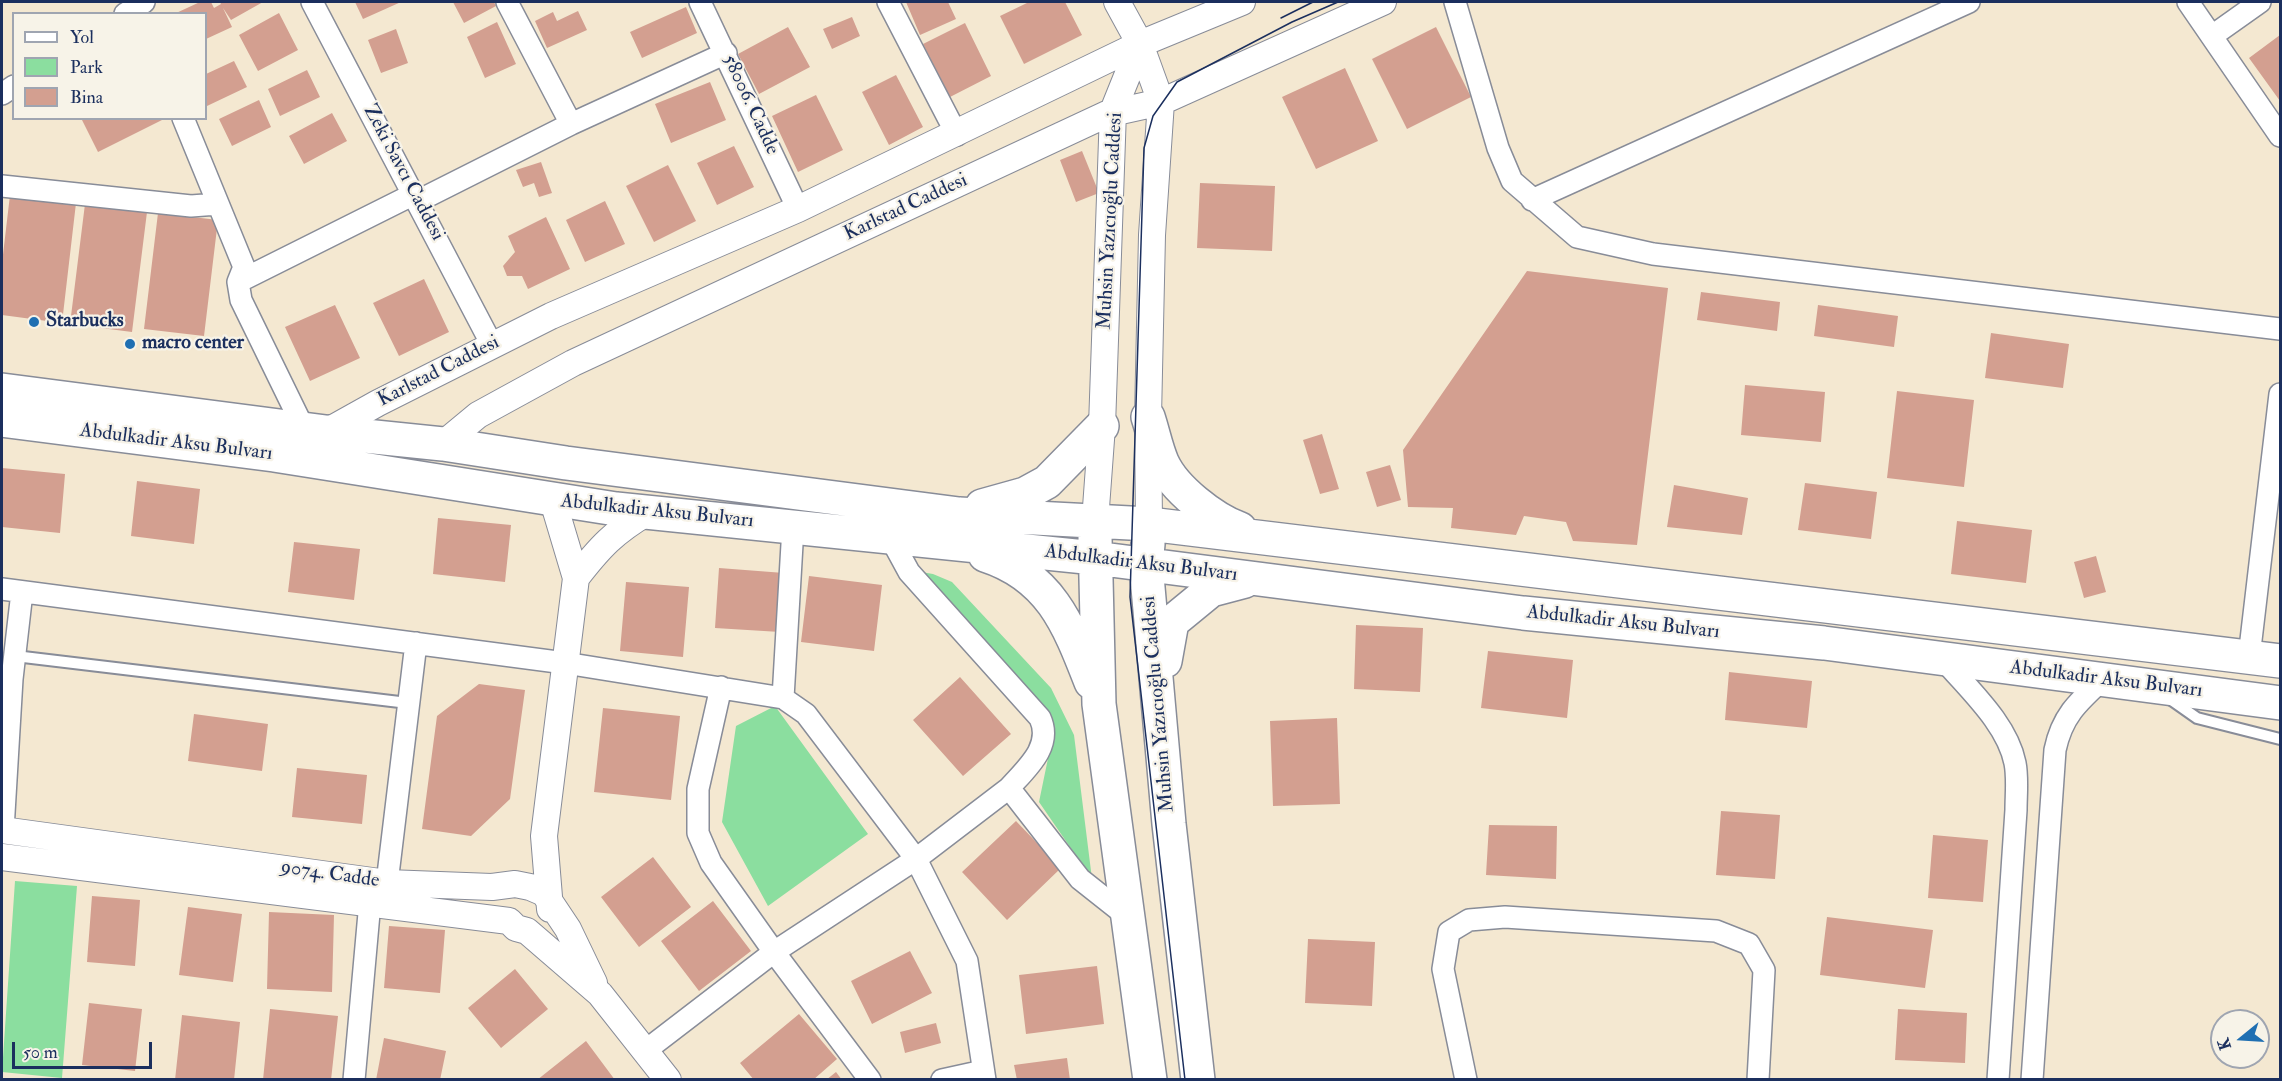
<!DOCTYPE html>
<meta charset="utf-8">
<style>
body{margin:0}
#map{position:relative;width:2282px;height:1081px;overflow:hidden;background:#f4e8d1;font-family:"IM FELL Double Pica",serif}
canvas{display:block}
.frame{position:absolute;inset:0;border:3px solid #1b2f5e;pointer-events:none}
.legend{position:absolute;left:12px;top:12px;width:195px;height:108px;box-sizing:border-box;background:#f7f3e8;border:2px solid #9fa5b1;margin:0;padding:8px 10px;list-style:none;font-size:18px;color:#1b2f5e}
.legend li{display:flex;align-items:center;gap:12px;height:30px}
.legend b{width:30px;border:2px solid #9fa5b1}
.north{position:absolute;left:2210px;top:1009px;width:60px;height:60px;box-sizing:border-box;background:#f7f3e8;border:2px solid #9fa5b1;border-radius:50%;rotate:252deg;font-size:16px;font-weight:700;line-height:24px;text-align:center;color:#1b2f5e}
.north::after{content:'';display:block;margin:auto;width:21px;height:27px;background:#1f6fb2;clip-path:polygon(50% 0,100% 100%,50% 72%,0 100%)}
.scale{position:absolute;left:12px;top:1042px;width:140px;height:27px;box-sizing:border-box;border:3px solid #1b2f5e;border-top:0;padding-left:8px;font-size:18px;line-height:21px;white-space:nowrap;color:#1b2f5e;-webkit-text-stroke:4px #f7f3e8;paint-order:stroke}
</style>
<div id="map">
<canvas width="2282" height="1081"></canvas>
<div class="frame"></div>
<ul class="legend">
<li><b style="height:8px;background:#fff"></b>Yol</li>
<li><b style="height:16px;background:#8bde9f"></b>Park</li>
<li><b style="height:16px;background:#d39f90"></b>Bina</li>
</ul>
<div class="north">K</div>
<div class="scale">50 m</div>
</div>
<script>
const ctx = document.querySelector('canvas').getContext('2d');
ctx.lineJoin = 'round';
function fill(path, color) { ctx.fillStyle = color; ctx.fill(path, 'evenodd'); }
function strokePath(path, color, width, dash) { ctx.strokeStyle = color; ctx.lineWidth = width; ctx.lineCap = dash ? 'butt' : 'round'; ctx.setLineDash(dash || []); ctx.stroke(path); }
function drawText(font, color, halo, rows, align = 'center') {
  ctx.font = font + ' "IM FELL Double Pica",serif'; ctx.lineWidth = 4.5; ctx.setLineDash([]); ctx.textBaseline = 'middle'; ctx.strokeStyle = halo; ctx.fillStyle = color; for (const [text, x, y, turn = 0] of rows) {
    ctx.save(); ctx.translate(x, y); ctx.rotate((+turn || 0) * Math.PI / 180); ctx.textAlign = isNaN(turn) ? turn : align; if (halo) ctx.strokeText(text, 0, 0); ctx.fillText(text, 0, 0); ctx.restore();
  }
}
fill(new Path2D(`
 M915 571 933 574 952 582 1051 688 1074 735 1092 879 1039 802 1052 739Z
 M775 706 868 834 768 906 722 822 736 726Z
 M15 881 77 886 62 1078 2 1072Z`), '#8bde9f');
fill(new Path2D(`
 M200 2H211L214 8 221 4 220 2H263L231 20 223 8 232 27 206 39V14H174Z
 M355 2H401L363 19Z
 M453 2H494L496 6 464 23Z
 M906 2H948L956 19 920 35Z
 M1029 2H1065L1082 35 1024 64 1000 16Z
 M686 7 697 33 642 58 630 32Z
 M578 11 587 30 547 48 535 21 553 12 557 21Z
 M279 13 298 50 258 71 239 35Z
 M852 17 860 36 832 49 823 29Z
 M497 22 516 64 485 78 467 37Z
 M965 23 991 76 950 97 923 44Z
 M788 27 810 67 759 94 738 54Z
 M1436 27 1471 97 1407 129 1372 59Z
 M396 29 408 63 381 73 368 40Z
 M2280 35V101L2249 58Z
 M234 61 247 87 207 106 206 74Z
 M1345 68 1378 141 1316 169 1282 97Z
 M307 70 320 97 280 116 268 89Z
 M896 75 923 127 889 145 862 92Z
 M710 82 726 120 671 143 655 104Z
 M816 95 843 150 798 172 772 116Z
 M259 100 271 127 232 146 219 119Z
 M332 113 347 141 304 164 289 136Z
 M81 118H166L98 152Z
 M734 146 754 187 717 205 697 163Z
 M1082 151 1099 193 1076 202 1060 160Z
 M541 162 552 193 539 197 534 183 523 187 516 170Z
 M668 165 696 221 654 242 626 186Z
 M1200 183 1275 186 1272 251 1197 248Z
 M10 195 76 203 62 323 2 315V263Z
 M605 201 625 244 585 262 566 220Z
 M85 204 147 212 132 332 70 324Z
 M158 213 218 220 204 336 144 329Z
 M546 217 570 269 528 289 522 276H507L503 266 515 252 508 236Z
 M1527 271 1668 288 1637 545 1573 541 1566 522 1524 516 1516 535 1451 528 1453 508 1408 507 1403 450Z
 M424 279 449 332 399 356 373 303Z
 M1701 292 1780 302 1777 331 1697 320Z
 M335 305 360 358 310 381 285 327Z
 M1818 305 1898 316 1894 347 1814 336Z
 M1991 333 2069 344 2063 388 1985 378Z
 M1745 385 1825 392 1821 442 1741 435Z
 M1897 391 1974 400 1964 487 1887 478Z
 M1322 434 1339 489 1320 494 1303 440Z
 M1390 465 1401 500 1377 507 1366 472Z
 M2 468 65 474 60 533 2 527Z
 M137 481 200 489 194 544 131 536Z
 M1805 483 1877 492 1871 539 1798 530Z
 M1674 485 1748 498 1742 535 1667 527Z
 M438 518 511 525 505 582 433 574Z
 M1957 521 2032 530 2026 583 1951 574Z
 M294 542 360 549 354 600 288 592Z
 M2096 556 2106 592 2084 598 2074 562Z
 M719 568 784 573 780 632 715 628Z
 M809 576 882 585 874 651 801 642Z
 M626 582 689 587 683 657 620 651Z
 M1356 625 1423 628 1420 692 1354 689Z
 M1488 651 1573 660 1567 718 1481 708Z
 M1729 672 1812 681 1807 728 1725 720Z
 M960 677 1011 734 963 776 913 720Z
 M479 684 525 690 510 799 471 836 422 829 437 716Z
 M603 708 680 716 671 800 594 792Z
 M194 714 268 724 262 771 188 761Z
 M1337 718 1340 804 1273 806 1270 721Z
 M297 768 367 775 362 824 292 817Z
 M1721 811 1780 815 1775 879 1716 875Z
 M1016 821 1061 868 1007 920 962 872Z
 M1489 825 1557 826 1556 879 1486 875Z
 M1933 835 1988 840 1983 902 1928 898Z
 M653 857 691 907 639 947 601 897Z
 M92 896 140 900 135 966 87 962Z
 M713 901 751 951 699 991 661 941Z
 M188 907 242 914 233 982 179 975Z
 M269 912 334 915 332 992 267 989Z
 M1827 917 1933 930 1925 988 1820 975Z
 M389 926 445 930 440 993 384 988Z
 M1308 939 1375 942 1372 1006 1305 1003Z
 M910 951 932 993 872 1024 851 981Z
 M1097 966 1104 1024 1026 1034 1019 975Z
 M515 969 548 1009 501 1048 468 1008Z
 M89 1003 142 1009 135 1071 82 1065Z
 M270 1009 338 1016 331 1080H263Z
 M1898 1009 1967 1013 1965 1063 1895 1060Z
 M799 1014 837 1059 813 1080H754L740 1063Z
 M182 1015 240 1022 234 1080H175Z
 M936 1023 941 1043 905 1053 900 1032Z
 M384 1038 446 1051 440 1080H376Z
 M586 1041 615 1080H537Z
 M1067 1058 1070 1080H1017L1014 1065Z
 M836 1072 842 1080H826Z`), '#d39f90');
const service = new Path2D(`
 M15 656 408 703
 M2170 699 2197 718 2280 739`);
const minor = new Path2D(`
 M312 2 492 345
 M507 2 571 124
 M700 2 798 209
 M888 2 957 135
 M1455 2 1498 148 1512 181 1577 237 1653 254 2280 329
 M2188 2 2280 136
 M125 14 144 2
 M2212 36 2260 2
 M2 94 14 86
 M183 118 244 267 238 282 241 300 304 429
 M2 186 191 206 218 204
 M1532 200 1969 2
 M418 201 571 124 726 53
 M238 282 414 194
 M890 537 909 572 1040 718C1053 746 1027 768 1009 788
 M2 589 565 663 783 698 806 714 916 859 967 961 985 1080
 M2249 657 2280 394
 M1943 659C1968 689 2007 723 2015 763 2018 778 2016 795 2016 810L1998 1080
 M721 687 698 789V833L711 863 774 952 870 1080
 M783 698 793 527
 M3 830 12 679 22 592
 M387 883 416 643
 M645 1051 774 952 916 859 1009 788 1080 879 1128 917
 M354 1080 370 902
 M942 1080 983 1071
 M1466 1080 1443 969 1449 932 1469 920 1505 917 1716 931 1749 944 1764 970 1758 1080
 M2032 1080 2055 750C2062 716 2078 702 2103 679`);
const tertiary = new Path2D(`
 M1117 2 1140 44 1161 102 1152 235 1148 417 1149 524
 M326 432 378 403 551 316 798 209 1140 44 1242 2
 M443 444 478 415 573 363 1107 114 1161 102 1383 2
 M1095 521 1102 426 1113 111 1140 44
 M576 578C600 547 614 532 648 512
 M2 830 387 883 492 887 515 884 530 887 544 893 568 929 594 983
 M2 857 509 921 516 928 527 931 600 994 668 1080
 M550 909 544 836 576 578 553 501`);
const primary = new Path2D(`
 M2 390 326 432 443 444 566 463 959 514 1149 524 2280 661
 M1148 417C1153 432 1156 448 1162 462 1174 489 1213 519 1240 529
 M2 420 274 455 616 509 1095 558 1523 613 1824 643 2280 703
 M982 506 1025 494 1047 482 1102 426
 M1095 537 1099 704 1150 1080
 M1148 544 1146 565 1169 824 1198 1080
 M985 555C1050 576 1068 623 1091 682
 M1165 661 1172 622 1211 590 1245 581`);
strokePath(service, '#888c98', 14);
strokePath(minor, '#888c98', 24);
strokePath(tertiary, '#888c98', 28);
strokePath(primary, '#888c98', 36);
strokePath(service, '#fff', 10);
strokePath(minor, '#fff', 21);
strokePath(tertiary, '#fff', 26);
strokePath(primary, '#fff', 33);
strokePath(new Path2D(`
 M1281 18 1313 2
 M1185 1080 1130 597 1144 148 1153 116 1177 82 1292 22 1338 2`), '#1b2f5e', 1.5);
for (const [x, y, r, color] of [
 [34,322,6,"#1f6fb2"],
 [130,344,6,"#1f6fb2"]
]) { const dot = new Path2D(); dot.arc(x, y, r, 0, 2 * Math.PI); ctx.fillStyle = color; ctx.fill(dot); strokePath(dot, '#f7f3e8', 2); }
drawText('20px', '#1b2f5e', '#f7f3e8', [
 ["58006. Cadde",750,105,65],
 ["Zeki Savcı Caddesi",403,173,62],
 ["Karlstad Caddesi",906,208,-25],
 ["Muhsin Yazıcıoğlu Caddesi",1111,221,-87],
 ["Karlstad Caddesi",439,372,-27],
 ["Abdulkadir Aksu Bulvarı",176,443,7],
 ["Abdulkadir Aksu Bulvarı",657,512,6],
 ["Abdulkadir Aksu Bulvarı",1141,564,7],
 ["Abdulkadir Aksu Bulvarı",1623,623,6],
 ["Abdulkadir Aksu Bulvarı",2106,680,7],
 ["Muhsin Yazıcıoğlu Caddesi",1159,704,-95],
 ["9074. Cadde",330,875,8]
]);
drawText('bold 20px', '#1b2f5e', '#f7f3e8', [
 ["Starbucks",46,322],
 ["macro center",142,344]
], 'left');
</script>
